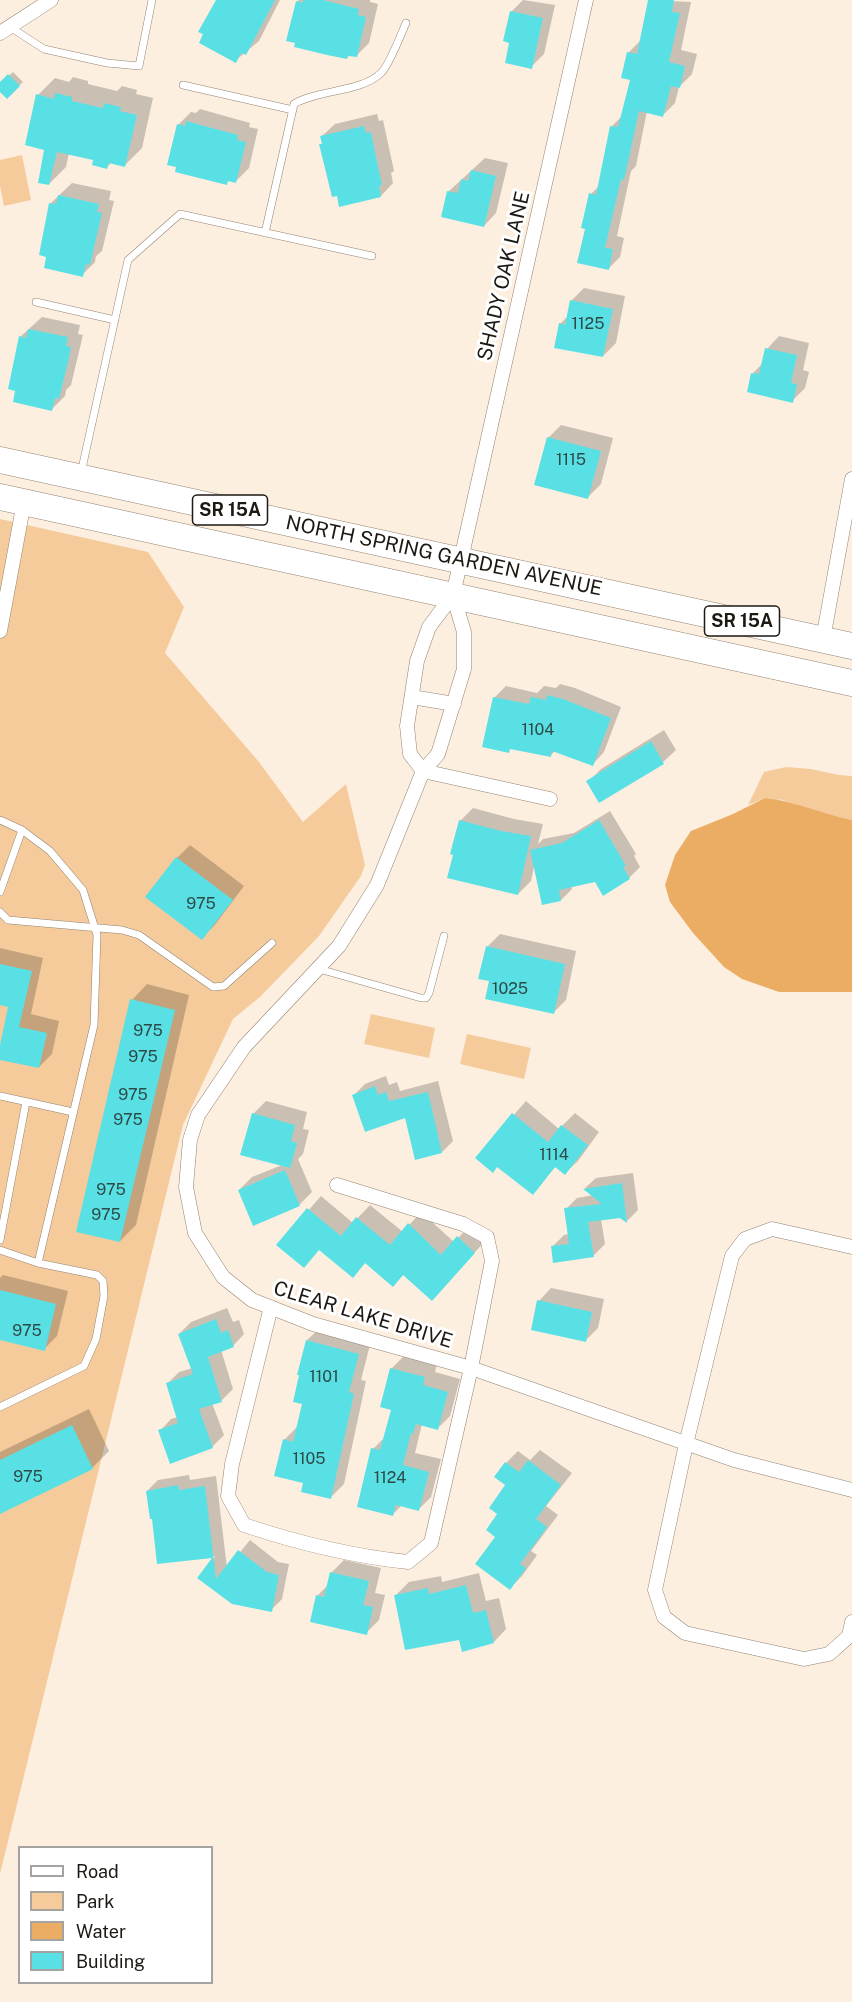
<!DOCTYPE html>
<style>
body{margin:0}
#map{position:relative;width:852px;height:2002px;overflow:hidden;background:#fdefe0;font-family:"Public Sans",sans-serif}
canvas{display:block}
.legend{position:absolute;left:18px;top:1846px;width:195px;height:138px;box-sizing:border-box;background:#fff;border:2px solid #a5a3a0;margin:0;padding:8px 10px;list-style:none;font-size:18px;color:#1e1812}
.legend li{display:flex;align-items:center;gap:12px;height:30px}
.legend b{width:30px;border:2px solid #a5a3a0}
</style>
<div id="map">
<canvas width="852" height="2002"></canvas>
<ul class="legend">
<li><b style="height:8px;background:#fff"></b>Road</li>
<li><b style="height:16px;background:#f5cb9c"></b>Park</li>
<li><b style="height:16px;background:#ebad64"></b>Water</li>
<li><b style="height:16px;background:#59e0e5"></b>Building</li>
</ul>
</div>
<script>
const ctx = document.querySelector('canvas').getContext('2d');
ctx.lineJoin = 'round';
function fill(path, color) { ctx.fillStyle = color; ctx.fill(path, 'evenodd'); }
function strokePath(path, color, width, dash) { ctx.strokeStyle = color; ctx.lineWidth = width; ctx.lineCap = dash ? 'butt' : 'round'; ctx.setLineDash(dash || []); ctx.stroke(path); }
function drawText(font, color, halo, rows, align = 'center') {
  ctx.font = font + ' "Public Sans",sans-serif'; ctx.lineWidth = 6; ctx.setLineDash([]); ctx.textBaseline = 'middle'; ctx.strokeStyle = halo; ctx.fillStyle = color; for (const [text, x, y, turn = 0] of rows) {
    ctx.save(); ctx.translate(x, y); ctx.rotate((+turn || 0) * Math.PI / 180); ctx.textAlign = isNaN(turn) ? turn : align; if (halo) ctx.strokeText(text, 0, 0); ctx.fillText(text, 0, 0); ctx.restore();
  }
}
fill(new Path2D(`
 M22 155 31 200 4 206 0 186V160Z
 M0 519 148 552 184 607 165 653 259 762 303 822 346 784 365 865 361 876 319 936 260 997 233 1019 183 1125 0 1874Z
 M786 767 811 769 839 775 852 776V820L828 815 783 800 765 798 748 805 764 772Z
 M371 1014 435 1028 429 1058 364 1044Z
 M467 1034 531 1048 524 1079 460 1064Z`), '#f5cb9c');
fill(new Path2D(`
 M765 798C795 801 822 814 852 820V992H779L742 979 724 967 693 933 670 902 665 885 675 855 691 831 733 814Z`), '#ebad64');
fill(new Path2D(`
 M217 0H280L259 41 235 61 205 34Z
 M299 0H370V2L378 4 369 43 356 56 350 54 347 58 297 2Z
 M523 0 555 5 544 54 531 67 511 41V12Z
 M650 0 691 2 681 50 697 54 692 74 679 87 675 103 663 115 647 111 636 166 631 171 617 236 624 238 620 257 608 269 587 228 591 194 600 185 612 126 622 116 632 79 629 52 641 40Z
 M13 72 23 82 7 97 0 90V84Z
 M73 77 88 81V84L117 91 122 86 137 90 136 94 153 98 142 148 125 165 112 162 107 167 95 159 69 153 66 167 49 184 38 95 55 78 69 82Z
 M200 109 250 123 249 127 258 129 249 168 236 181 230 180 226 183 178 125 191 112 196 113Z
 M377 114 379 121 383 120 394 171 391 173 393 183 381 196 321 145 323 142 322 136 335 124Z
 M485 158 508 163 496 213 484 226 448 192Z
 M72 183 111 191 109 200 114 201 102 251 96 256 95 262 82 275 51 203Z
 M584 288 625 296 616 343 603 356 560 324 568 316 571 301Z
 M42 317 80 325 78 334 83 335 71 385 66 390 65 396 52 409 20 337Z
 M779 336 809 343 803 370 809 372 805 388 792 401 753 373 763 363 767 349Z
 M561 425 613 438 601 484 588 497 548 438Z
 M560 684 575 688 621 707 604 752 593 764 556 750 550 756 512 748 508 751 494 698 506 686 537 693 544 686 556 688Z
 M664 730 676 750 663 762 600 801 588 782 601 769Z
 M473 808 514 819 543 824 538 844 543 839 574 833 610 811 636 854 634 856 640 867 629 878 595 880 571 886 572 889 561 900 535 862 531 881 518 894 460 821Z
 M190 845 244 886 214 926 201 938 147 897 177 858Z
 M500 934 576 951 566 1000 553 1013 490 980 487 947Z
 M0 948 43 958 31 1014 59 1021 52 1054 39 1067 0 1058 10 1006 0 1004Z
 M147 984 189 995 136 1225 120 1241 132 1000Z
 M386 1076 389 1085 397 1082 400 1091 438 1081 453 1141 442 1152 406 1116 354 1095 365 1084Z
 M266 1101 307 1112 303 1129 309 1130 303 1154 298 1159 312 1192 299 1205 239 1190 252 1177 282 1165 253 1114Z
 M526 1101 559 1129 575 1113 599 1132 578 1161 565 1173 556 1166 533 1193 497 1166 477 1157Z
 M633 1173 638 1210 627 1221 621 1216 601 1219 605 1244 593 1256 552 1247 564 1235 569 1234 566 1209 577 1198 594 1195 585 1188 596 1178Z
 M321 1196 353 1223 370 1205 403 1232 421 1212 454 1242 471 1225 487 1239 432 1299 404 1274 393 1285 366 1262 353 1276 320 1249 278 1245Z
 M3 1275 68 1291 57 1336 44 1349 0 1338V1278Z
 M551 1288 604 1299 598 1328 585 1341 539 1301Z
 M227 1308 233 1322 239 1320 244 1334 233 1346 221 1350 233 1389 222 1400 212 1403 224 1435 212 1447 160 1431 171 1419 178 1417 167 1384 179 1372 193 1368 179 1334 191 1322Z
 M320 1328 371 1341 361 1380 366 1381 344 1484 331 1497 305 1482 284 1440 297 1427 304 1403 301 1374 307 1340Z
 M404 1356 437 1364 435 1372 460 1379 450 1416 438 1428 422 1424 415 1453 441 1459 431 1497 419 1509 402 1505 393 1514 373 1449 386 1436 393 1409 391 1369Z
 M89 1409 109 1451 92 1468 0 1512V1452Z
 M540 1450 572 1473 546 1506 558 1515 531 1551 537 1555 522 1576 510 1588 497 1536 500 1514 507 1485 506 1463 518 1451 530 1460Z
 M189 1475 190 1480 216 1476 227 1568 250 1540 278 1562 289 1564 282 1599 271 1610 199 1578 215 1556 158 1562 153 1517 147 1491 158 1480Z
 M344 1560 381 1568 375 1593 385 1595 379 1620 366 1633 317 1596 328 1585 331 1573Z
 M479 1573 486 1601 499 1598 506 1629 494 1642 460 1638 396 1595 409 1582 441 1576 442 1582Z`), '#0003');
fill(new Path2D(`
 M216 0H275L246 55 241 53 236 63 199 43 203 34 198 32Z
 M303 0H323L359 9 358 15 366 17 357 57 348 56 347 59 327 55 294 47 295 43 286 41 296 1 303 3Z
 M648 0H674L672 12 680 13 669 62 685 66 680 88 671 86 663 117 639 111 624 180 621 179 605 248 613 249 609 270 577 263 585 229 581 228 589 193 596 195 610 126 618 127 630 80 621 78 627 52 637 54Z
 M510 11 543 18 532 69 505 63 509 43 503 41Z
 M8 74 20 86 7 99 0 92V82Z
 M55 93 72 97V101L103 108 104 103 121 107 120 111 137 115 125 167 109 163 107 169 92 165 93 160 57 152 49 185 38 183 44 150 25 145 36 94 54 99Z
 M186 121 238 135 237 140 246 142 236 183 228 181 227 185 175 172 176 167 167 165 177 124 185 126Z
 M364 126 366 133 371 132 375 152 382 185 379 186 381 197 339 207 337 196 332 197 319 144H322L320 136Z
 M471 170 496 176 484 227 441 217 447 191 458 193 461 179 468 181Z
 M58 195 99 204 97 212 102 213 90 265 86 264 83 277 44 268 46 257 39 255 49 203 56 204Z
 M570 300 613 309 603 357 554 348 559 323 565 325Z
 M28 329 68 337 66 346 71 347 67 366 59 399 55 398 52 411 13 402 15 391 8 389 19 336 26 338Z
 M765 348 797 355 791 383 797 384 793 403 747 392 751 373 759 374Z
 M547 437 601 451 588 499 534 485Z
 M547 695 563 699 611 718 593 766 552 751 551 757 510 749 509 753 482 747 493 697 529 704 531 697 546 700Z
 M651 741 664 764 599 803 586 781Z
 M459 820 501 831 531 836 518 895 447 878 453 855 450 854Z
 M599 820 626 866 623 867 630 879 603 896 595 882 559 890 561 901 542 905 530 850 562 843Z
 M176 857 233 900 202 940 145 897Z
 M486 946 565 964 554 1014 485 999 489 981 478 979Z
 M0 964 32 971 19 1027 47 1033 39 1068 0 1060V1045L8 1007 0 1005Z
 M130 999 175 1010 120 1242 76 1232Z
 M375 1086 378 1095 386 1092 389 1101 428 1092 442 1153 415 1160 405 1118 365 1132 352 1095Z
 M252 1113 295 1125 291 1141 297 1143 290 1168 240 1155Z
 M512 1113 548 1142 561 1125 588 1145 565 1175 555 1167 533 1195 497 1167 493 1173 475 1158Z
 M285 1170 300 1206 253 1226 238 1190Z
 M622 1183 627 1223 620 1218 588 1222 594 1257 553 1263 551 1246 569 1244 564 1208 602 1204 583 1189Z
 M307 1208 341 1236 356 1217 390 1245 408 1223 441 1255 457 1236 475 1253 432 1301 403 1275 393 1287 365 1263 353 1278 319 1250 304 1268 276 1245Z
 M0 1290 56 1304 45 1351 0 1340Z
 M537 1300 592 1312 586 1342 531 1330Z
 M216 1319 221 1333 228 1330 234 1347 208 1357 222 1402 199 1409 213 1448 170 1464 158 1430 178 1423 166 1383 193 1374 178 1334Z
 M306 1340 359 1354 349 1392 354 1394 331 1499 301 1492 303 1483 274 1476 283 1439 293 1442 302 1404 293 1402 299 1375H297Z
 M390 1368 425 1377 423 1385 448 1392 438 1430 416 1424 413 1434 411 1433 403 1465 429 1472 419 1511 396 1505 393 1516 357 1507 371 1448 380 1450 391 1410 380 1407Z
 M72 1425 93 1469 0 1514V1460Z
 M528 1460 561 1485 536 1519 547 1527 520 1564 526 1568 510 1590 475 1564 495 1537 486 1530 497 1514 489 1508 505 1485 494 1477 505 1462 519 1472Z
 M178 1485 179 1490 205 1486 216 1579 238 1550 267 1572 279 1575 272 1612 232 1604 197 1578 212 1558 157 1564 152 1519H150L146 1491Z
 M330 1572 369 1581 363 1605 373 1607 367 1635 310 1622 316 1595 324 1597Z
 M466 1585 473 1613 486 1610 494 1643 462 1652 459 1640 405 1650 394 1595 428 1588 429 1594Z`), '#59e0e5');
const lane = new Path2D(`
 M10 27 44 49 107 63 139 66 152 0
 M183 85 293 110
 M265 233 294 104C317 90 362 92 381 73 389 66 401 34 406 23
 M36 302 115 320
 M81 473 128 260 180 214 372 256
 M0 820 22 830 50 851 83 890 97 935 94 1025 38 1263
 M0 892 22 830
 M0 912 8 920 122 930 139 935 213 987 224 986 272 943
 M319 969 421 998H426L429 993 444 936
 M0 1096 73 1112
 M0 1240 26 1102
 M0 1250 38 1263 97 1275 103 1281 104 1296 96 1339 84 1366 0 1407`);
const street = new Path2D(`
 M0 33 51 0
 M453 595 464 632V669L438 754 423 771 377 885 339 946 244 1047 198 1115 190 1140 186 1187 195 1233 223 1277 252 1300 313 1324 471 1368 734 1460 852 1490
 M0 631 24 502
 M823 639 852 479
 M412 697 454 704
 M423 771 410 754 407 726 417 661 429 627 453 595 586 0
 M423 771 550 799
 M852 1247 772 1229 745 1239 732 1256 686 1444 655 1590 664 1617 685 1633 804 1659 829 1654 849 1636 852 1622
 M271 1307 232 1464 228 1496 244 1525C298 1543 351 1556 408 1562L431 1543 471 1368 492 1261 487 1237 463 1224 337 1185`);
const highway = new Path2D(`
 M0 460 852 646
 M0 497 852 683`);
strokePath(lane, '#928372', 8);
strokePath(street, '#928372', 15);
strokePath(highway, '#928372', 27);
strokePath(lane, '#fff', 7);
strokePath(street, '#fff', 14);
strokePath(highway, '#fff', 26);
drawText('16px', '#2d4a47', null, [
 ["1125",588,324],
 ["1115",571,460],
 ["1104",538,730],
 ["975",201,904],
 ["1025",510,989],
 ["975",148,1031],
 ["975",143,1057],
 ["975",133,1095],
 ["975",128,1120],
 ["1114",554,1155],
 ["975",111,1190],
 ["975",106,1215],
 ["975",27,1331],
 ["1101",324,1377],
 ["1105",309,1459],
 ["975",28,1477],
 ["1124",390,1478]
]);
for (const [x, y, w] of [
 [230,510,75],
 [742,621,75]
]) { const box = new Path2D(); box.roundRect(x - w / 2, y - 15, w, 30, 4.5); ctx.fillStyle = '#fff'; ctx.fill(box); strokePath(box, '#1e1812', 1.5); }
drawText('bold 18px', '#1e1812', null, [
 ["SR 15A",230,510],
 ["SR 15A",742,621]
]);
drawText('20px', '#1e1812', '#fff', [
 ["SHADY OAK LANE",504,276,-77],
 ["NORTH SPRING GARDEN AVENUE",444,556,12],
 ["CLEAR LAKE DRIVE",363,1315,17]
]);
</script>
